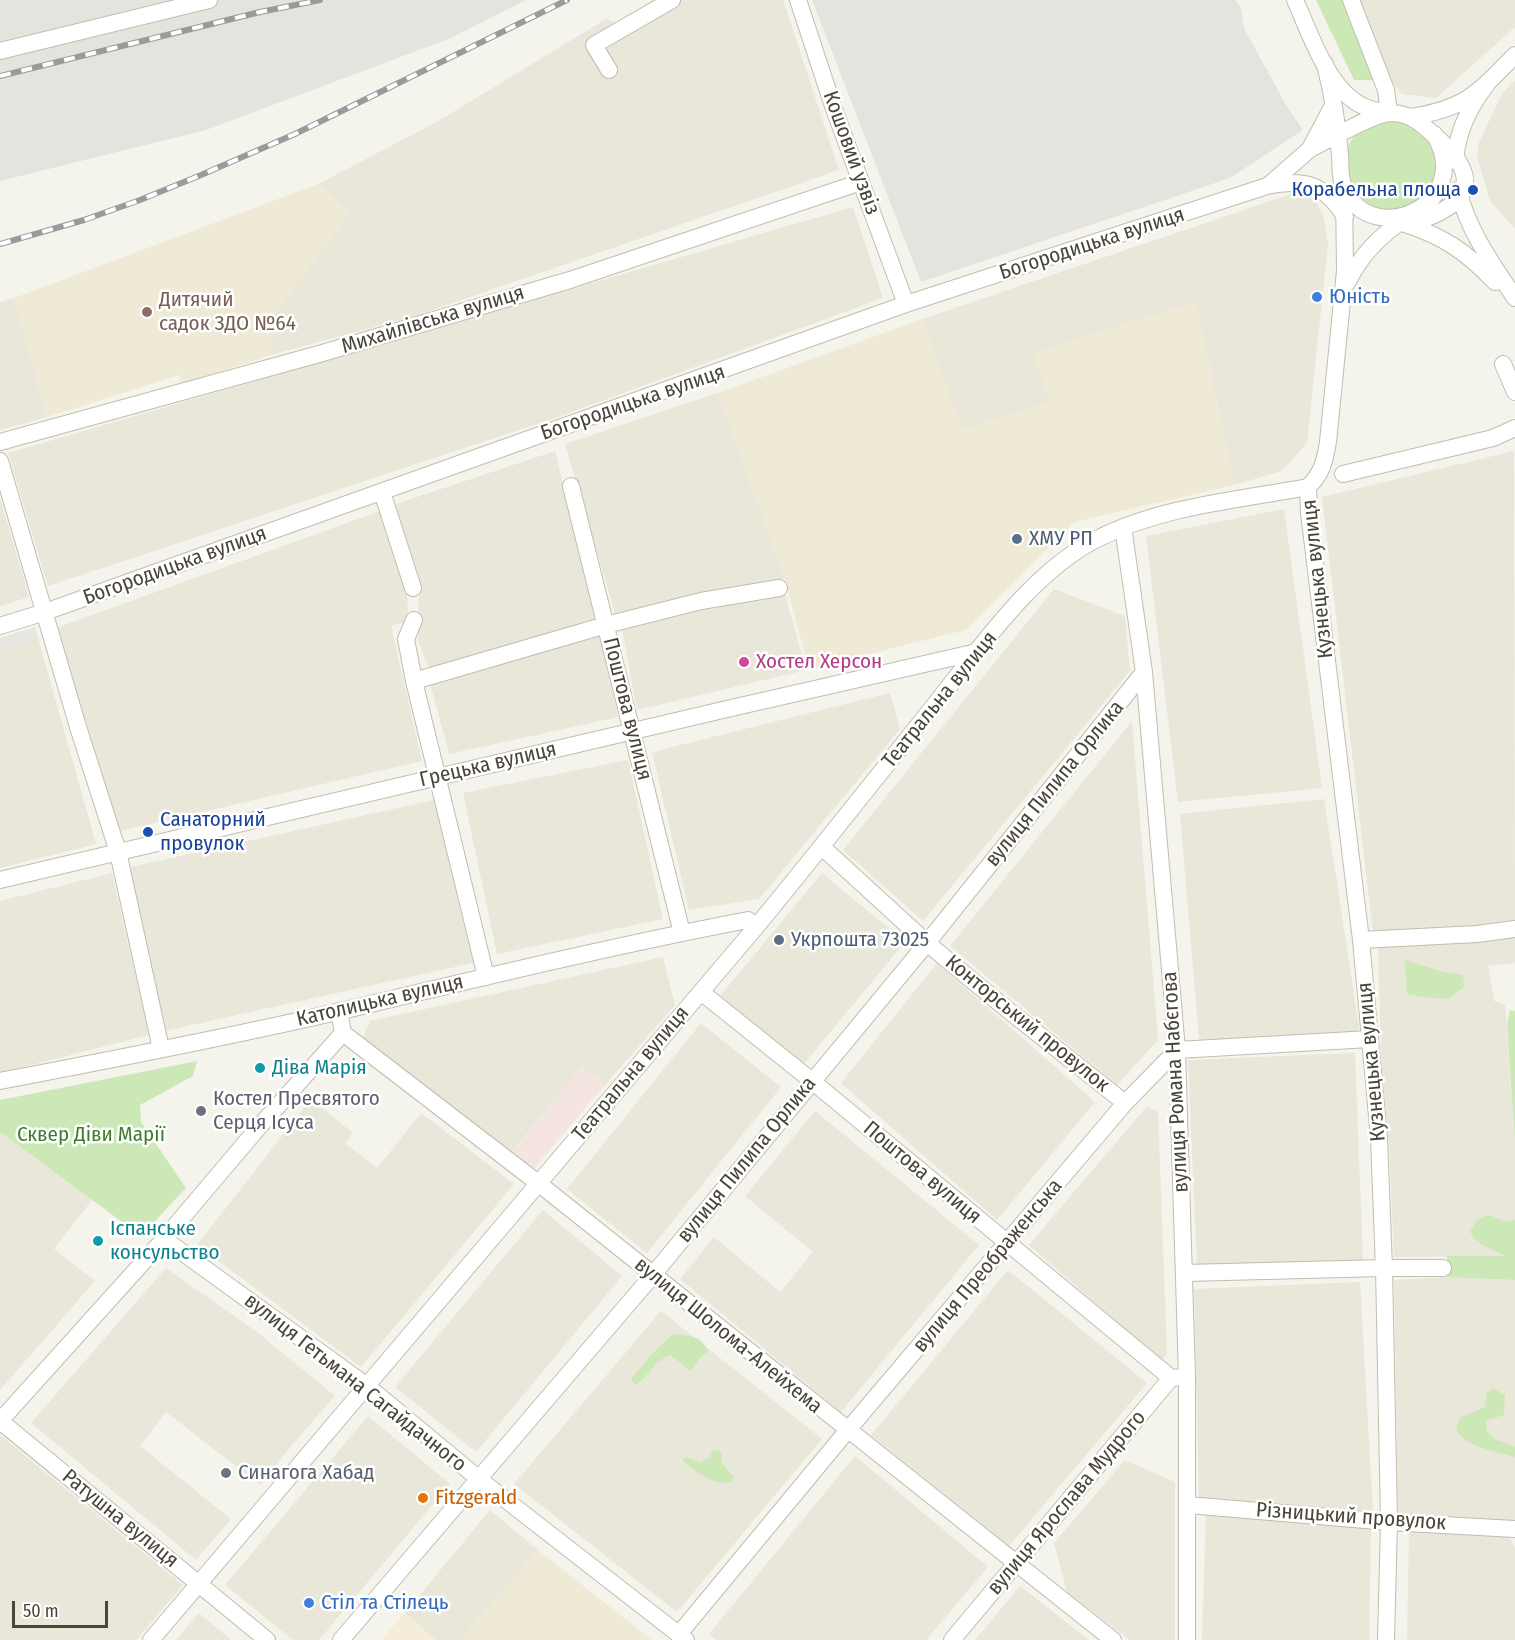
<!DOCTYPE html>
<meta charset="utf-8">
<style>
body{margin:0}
#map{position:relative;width:1515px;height:1640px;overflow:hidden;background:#f5f4ec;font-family:"Fira Sans Condensed",sans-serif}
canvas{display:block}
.scale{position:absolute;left:12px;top:1601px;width:96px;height:27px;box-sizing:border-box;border:3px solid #4a4539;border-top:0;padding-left:8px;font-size:18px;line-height:21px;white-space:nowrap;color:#4a4539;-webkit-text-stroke:4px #fff;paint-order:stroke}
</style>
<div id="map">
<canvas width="1515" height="1640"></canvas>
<div class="scale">50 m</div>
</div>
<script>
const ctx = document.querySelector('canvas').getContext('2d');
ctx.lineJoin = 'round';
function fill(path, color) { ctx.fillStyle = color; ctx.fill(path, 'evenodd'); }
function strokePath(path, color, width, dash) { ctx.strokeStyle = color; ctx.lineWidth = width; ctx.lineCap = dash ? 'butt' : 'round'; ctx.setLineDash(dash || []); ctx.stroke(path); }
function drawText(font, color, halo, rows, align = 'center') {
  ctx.font = font + ' "Fira Sans Condensed",sans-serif'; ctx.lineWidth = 5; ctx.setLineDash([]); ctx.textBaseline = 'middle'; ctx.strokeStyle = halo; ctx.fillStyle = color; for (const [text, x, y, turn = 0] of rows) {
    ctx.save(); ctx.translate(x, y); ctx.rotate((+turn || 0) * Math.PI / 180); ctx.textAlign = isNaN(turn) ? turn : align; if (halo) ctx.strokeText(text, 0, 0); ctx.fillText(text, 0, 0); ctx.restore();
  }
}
fill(new Path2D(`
 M661 0H783L839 170 415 316 274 354 266 326 349 214 318 184 435 123 606 19 616 23Z
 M1358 0H1515V27L1436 98 1402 94 1387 76Z
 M1515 80V229L1490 201 1477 157 1479 142 1502 94Z
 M1300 191 1316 200 1324 218 1328 243 1307 443 1282 471 1234 485 1196 302 1034 353 1050 402 962 430 922 319Z
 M853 207 883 298 558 417 48 586 8 453Z
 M14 298 47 417 0 430V302Z
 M718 393 785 579 615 613 565 444Z
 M555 451 596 623 430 672 418 641 419 587 390 506Z
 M1514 451 1515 924 1373 933 1322 497Z
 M0 498 29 597 0 606Z
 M1284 509 1322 788 1178 802 1146 536Z
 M383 510 407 590 408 621 391 626 422 761 120 831 56 628Z
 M1054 589 1125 616 1130 671 923 921 843 850Z
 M785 594 806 670 637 710 622 628 685 613Z
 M35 627 96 844 0 868V638Z
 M599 632 618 717 449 754 430 683Z
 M890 693 900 729 759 899 689 910 652 752Z
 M1132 721 1158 1040 1117 1085 950 946Z
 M628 760 663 919 497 954 463 793Z
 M1324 799 1360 1033 1199 1040 1180 814Z
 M434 800 473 963 160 1032 126 868Z
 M112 873 149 1035 0 1073V901Z
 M822 873 905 942 803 1065 720 996Z
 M1515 936V966L1514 963 1488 966 1494 1001 1505 1005 1515 1144V1221L1511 1256 1394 1257 1389 1146 1381 1058 1378 943Z
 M663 957 675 1005 605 1085 582 1067 511 1153 363 1037 370 1021Z
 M937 963 1095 1102 997 1220 841 1083Z
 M701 1023 781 1087 647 1253 567 1189Z
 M1355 1053 1363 1260 1197 1267 1188 1060Z
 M311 1099 353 1133 345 1143 377 1168 421 1113 514 1184 361 1367 197 1245Z
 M1147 1106 1158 1112 1167 1354 1161 1361 1029 1245Z
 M815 1111 979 1245 841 1412 680 1279 714 1237 780 1292 813 1252 745 1196Z
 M0 1132 92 1200 54 1249 95 1281 0 1390Z
 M543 1210 622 1276 476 1452 395 1387Z
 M166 1268 257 1332 335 1396 296 1440 260 1485 166 1412 140 1446 231 1519 196 1560 31 1423Z
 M1008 1270 1147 1383 1009 1546 871 1435Z
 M1450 1277 1515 1280V1524L1398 1517 1394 1280Z
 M1360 1282 1373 1511 1199 1499 1194 1289Z
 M661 1311 822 1439 677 1612 514 1484Z
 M368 1416 450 1484 319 1640H293L225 1585Z
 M0 1435 183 1585 136 1640H0Z
 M855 1456 988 1567 926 1640H716L709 1634Z
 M1125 1460 1175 1482V1640H1130L1067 1592 1054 1543Z
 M490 1510 538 1550 460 1640H436L405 1613Z
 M1206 1514 1371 1527 1369 1640H1202Z
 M1409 1531 1510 1537 1515 1548V1640H1407Z
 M1020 1586 1089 1640H975Z
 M199 1613 231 1640H176Z`), '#e9e6da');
fill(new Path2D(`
 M405 1613 436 1640H381Z`), '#f6edd8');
fill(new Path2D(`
 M0 0H526L451 38 206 130 0 181Z
 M812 0H1236L1241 9 1244 28 1286 105 1303 130 1230 178 921 282Z`), '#e5e3dd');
fill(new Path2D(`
 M318 184 349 214 266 326 274 354 182 384 179 375 47 417 14 298Z
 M1196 301 1234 485 1074 522 966 630 809 669 785 579 718 393 922 319 963 430 1050 402 1033 353Z
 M538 1550 652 1640H460Z`), '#eeead6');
fill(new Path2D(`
 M582 1067 605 1085 532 1171 511 1154Z`), '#f5e5e0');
fill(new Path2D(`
 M1316 0H1343L1375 80H1354Z
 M1344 165a46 46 0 1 1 92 0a46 46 0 1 1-92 0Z
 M1405 960 1443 972 1463 975 1464 987 1448 999 1421 997 1407 994Z
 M1510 1010 1515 1011V1144L1507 1024Z
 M197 1061 193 1076 140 1105 141 1122 186 1188 141 1236 0 1132V1100Z
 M1489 1215 1507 1222 1515 1220V1280L1446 1277 1447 1256H1506C1492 1249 1479 1246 1470 1232L1477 1220Z
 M673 1334C689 1336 701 1335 708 1351L699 1359 691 1371 670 1355C655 1360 648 1377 635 1385L631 1379 652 1354Z
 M1493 1388 1505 1395 1504 1415 1487 1420 1486 1430 1494 1439 1515 1447V1457C1495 1451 1468 1448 1456 1430L1460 1418 1485 1407 1487 1393Z
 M713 1450H718L721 1452 722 1463 734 1477 730 1482C713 1485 695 1472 683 1461V1458L687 1457 701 1463 710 1456Z`), '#cce8b6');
fill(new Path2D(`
 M35 629 38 638 0 651V641Z`), '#e7e6e3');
const minor = new Path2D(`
 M798 0 834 109 906 304
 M1295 0C1310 33 1328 90 1363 106 1370 110 1378 111 1385 112
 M1351 0 1386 90 1389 113
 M0 51 209 0
 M1325 64C1332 92 1338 127 1340 156 1341 167 1339 176 1344 187 1370 252 1477 204 1434 134
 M609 70 594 45 672 0
 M1410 117C1465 109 1478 93 1515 55
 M1310 149C1329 140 1372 114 1390 113 1410 113 1421 123 1434 135 1456 154 1482 182 1450 206 1437 215 1422 221 1407 222
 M1455 161C1457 131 1469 107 1487 84
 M1270 184 1310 149 1332 107
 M1458 190C1469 232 1491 262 1515 298
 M1405 224C1445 237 1466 252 1495 282
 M1347 283C1361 254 1381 234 1408 217
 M1503 364 1515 392
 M0 442 319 354 570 280 861 182
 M0 461 78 727 118 852 161 1049
 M1343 474 1493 438 1515 428
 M571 486 682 933
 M1308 487 1309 513 1361 940 1379 1138 1384 1268 1389 1522 1386 1640
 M1308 487C1322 474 1325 460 1328 442L1345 271 1344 189
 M382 492 413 588
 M1123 527 1144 672 1177 1050 1187 1377V1640
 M414 620 406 639 414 681 486 977
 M0 626 45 612 906 304 1267 186C1304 178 1325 184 1345 217
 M414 681 606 625 701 601 779 588
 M822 847 927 943 1003 1006 1125 1103
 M0 880 727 709 977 652
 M1361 940 1477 934 1515 929
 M701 992 812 1081 1171 1378
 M343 1033 538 1183 1113 1640
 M0 1081C110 1060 219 1039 328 1014 468 981 607 947 748 920L756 927
 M164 1239 367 1386 479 1479 686 1640
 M1185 1273 1384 1268H1443
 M1188 1505 1389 1522 1515 1529
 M679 1634 847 1431 1125 1103 1177 1050 1370 1039
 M151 1640 756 927C817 853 876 778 936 703 980 648 1033 571 1097 539 1162 506 1238 500 1308 487
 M267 1640 0 1421 164 1239 258 1128 343 1033 339 1011
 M341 1640 652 1276 927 943 1144 672
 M952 1640 1171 1378 1182 1377`);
strokePath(minor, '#c1bdae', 18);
strokePath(minor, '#fff', 16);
const rail = new Path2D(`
 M0 76 260 12 320 0
 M0 244 84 220 140 200 201 175 295 134 567 0`);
strokePath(rail, '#9a9a9a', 6);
strokePath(rail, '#fff', 4, [11]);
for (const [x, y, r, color] of [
 [1473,190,6,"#1a4fb4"],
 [1317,297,6,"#3f7fe0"],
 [147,312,6,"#8d6e63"],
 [1017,539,6,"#5c6f8a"],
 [744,662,6,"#d1479c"],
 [148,832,6,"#1a4fb4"],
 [779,940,6,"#5c6f8a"],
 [260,1068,6,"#0f9aa8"],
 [201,1111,6,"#6b7280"],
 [98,1241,6,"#0f9aa8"],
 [226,1473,6,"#6b7280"],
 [423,1498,6,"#e8710a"],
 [309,1603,6,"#3f7fe0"]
]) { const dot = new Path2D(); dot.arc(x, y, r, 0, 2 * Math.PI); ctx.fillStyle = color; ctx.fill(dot); strokePath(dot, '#fff', 2); }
drawText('21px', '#4a4539', '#fff', [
 ["Кошовий узвіз",851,153,70],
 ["Богородицька вулиця",1092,244,-18],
 ["Михайлівська вулиця",433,320,-17],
 ["Богородицька вулиця",633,403,-19],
 ["Богородицька вулиця",175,566,-20],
 ["Кузнецька вулиця",1318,579,-96],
 ["Театральна вулиця",940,700,-51],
 ["Поштова вулиця",627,709,76],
 ["Грецька вулиця",488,765,-13],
 ["вулиця Пилипа Орлика",1055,784,-51],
 ["Католицька вулиця",380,1001,-13],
 ["Конторський провулок",1027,1024,39],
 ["Кузнецька вулиця",1372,1062,-95],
 ["Театральна вулиця",631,1074,-50],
 ["вулиця Романа Набєгова",1176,1082,-93],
 ["вулиця Пилипа Орлика",747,1160,-51],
 ["Поштова вулиця",922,1173,40],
 ["вулиця Преображенська",988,1266,-50],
 ["вулиця Шолома-Алейхема",728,1336,39],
 ["вулиця Гетьмана Сагайдачного",355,1383,38],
 ["вулиця Ярослава Мудрого",1067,1503,-50],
 ["Різницький провулок",1351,1517,4],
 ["Ратушна вулиця",120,1519,39]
]);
drawText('21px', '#164399', '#fff', [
 ["Корабельна площа",1461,190],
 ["Санаторний",160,820,"left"],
 ["провулок",160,844,"left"]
], 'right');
drawText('21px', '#366cbe', '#fff', [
 ["Юність",1329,297],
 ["Стіл та Стілець",321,1603]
], 'left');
drawText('21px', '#785e54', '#fff', [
 ["Дитячий",159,300],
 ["садок ЗДО №64",159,324]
], 'left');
drawText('21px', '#4e5e75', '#fff', [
 ["ХМУ РП",1029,539],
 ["Укрпошта 73025",791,940]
], 'left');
drawText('21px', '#b23c85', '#fff', [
 ["Хостел Херсон",756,662]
], 'left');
drawText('21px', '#0d838f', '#fff', [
 ["Діва Марія",272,1068],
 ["Іспанське",110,1229],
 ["консульство",110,1253]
], 'left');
drawText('21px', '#5b616d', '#fff', [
 ["Костел Пресвятого",213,1099],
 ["Серця Ісуса",213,1123],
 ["Синагога Хабад",238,1473]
], 'left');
drawText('21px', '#417c2c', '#fff', [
 ["Сквер Діви Марії",91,1135]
]);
drawText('21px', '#c56008', '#fff', [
 ["Fitzgerald",435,1498]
], 'left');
</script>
